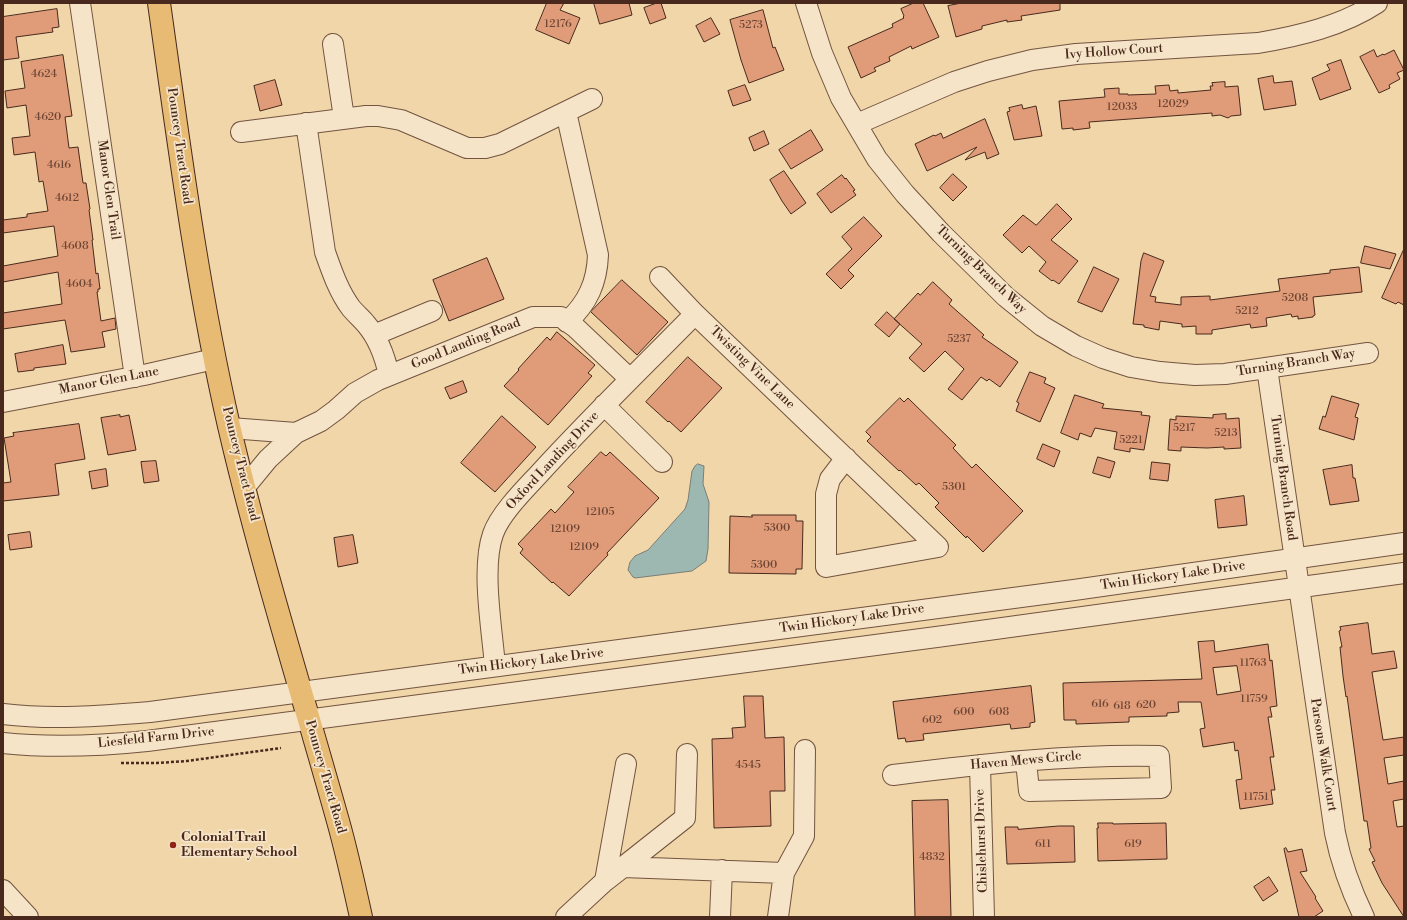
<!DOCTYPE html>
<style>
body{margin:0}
#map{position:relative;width:1407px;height:920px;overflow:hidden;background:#f0d6a9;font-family:"Libre Bodoni",serif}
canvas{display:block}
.frame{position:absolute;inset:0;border:4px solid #49291d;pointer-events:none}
</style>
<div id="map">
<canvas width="1407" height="920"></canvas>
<div class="frame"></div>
</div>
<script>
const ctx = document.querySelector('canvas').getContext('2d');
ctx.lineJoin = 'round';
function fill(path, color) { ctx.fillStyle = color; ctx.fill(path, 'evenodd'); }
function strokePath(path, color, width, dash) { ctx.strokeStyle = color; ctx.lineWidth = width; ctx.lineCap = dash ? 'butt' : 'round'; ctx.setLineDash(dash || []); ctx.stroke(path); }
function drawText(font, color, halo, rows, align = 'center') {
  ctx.font = font + ' "Libre Bodoni",serif'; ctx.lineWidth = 3.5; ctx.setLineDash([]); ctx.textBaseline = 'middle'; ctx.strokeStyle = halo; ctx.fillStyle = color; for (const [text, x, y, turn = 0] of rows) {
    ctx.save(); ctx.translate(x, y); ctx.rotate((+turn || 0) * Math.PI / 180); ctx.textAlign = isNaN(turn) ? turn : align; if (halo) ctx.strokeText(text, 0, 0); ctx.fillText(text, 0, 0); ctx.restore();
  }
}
const water = new Path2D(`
 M698 464 704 466 703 484 709 502 708 549 706 561 692 571 635 578 633 577 628 570 630 562 635 556 648 550 685 509 688 500 692 471 695 466Z`);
fill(water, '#9db7b1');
strokePath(water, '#7b7e76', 1);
const building = new Path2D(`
 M547 3H564L560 10 580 18 569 44 536 30Z
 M594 3H629L632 15 600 24Z
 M657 3H661L666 18 650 24 644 8Z
 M914 3H923L939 37 912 49 911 46 889 57 890 61 874 68 876 71 861 78 848 47 893 27 892 24 904 18 903 17 904 16 901 9Z
 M962 3H1060V10L1021 16 1022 20 1007 22V20L982 26V29L956 37 948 6Z
 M57 9 59 27 52 28 53 32 16 37 19 58 3 60V17Z
 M763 10 773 48 775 47 784 70 749 83 741 60 730 20Z
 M711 18 720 34 704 42 696 26Z
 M1374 50 1377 57 1383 54 1384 55 1394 50 1404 70 1397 73 1400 79 1389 85 1390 88 1379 93 1360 57Z
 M63 55 72 116 65 117 69 148 78 147 83 183H86L90 209 89 210 93 240H92L96 274 98 273 100 289H98V292H97L101 321 115 318 116 329 102 332 105 347 71 352 65 320 3 329V313L62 304 58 272 3 282V266L58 256 54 226 3 233V220L27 217V214L48 211 43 181 39 182 35 152 14 155 12 138 30 136 26 105 7 108 5 91 25 88 21 62Z
 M1341 60 1351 89 1320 100 1312 78 1330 70 1327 65Z
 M1273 76 1274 83 1292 81 1296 105 1264 110 1258 79Z
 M275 80 282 105 260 111 254 86Z
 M1225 82V87L1238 86 1241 115 1231 116 1228 118 1220 115 1212 116V113L1089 122 1090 128 1073 130V128L1062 129 1059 101 1105 97 1104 89 1119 88V94H1128V95L1156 94 1155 86 1169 85 1170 91 1178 90V93L1211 90 1210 86H1213L1212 83Z
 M745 85 751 100 733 106 728 91Z
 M1022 105 1023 109 1036 106 1042 136 1014 140 1007 112 1010 111 1009 108Z
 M985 119 999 154 987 159 985 152 965 160 977 147 927 171 915 144 934 135 935 136 941 133 943 138Z
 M811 130 823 150 791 169 779 150Z
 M764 131 769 144 754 151 749 138Z
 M784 171 806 203 791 214 782 201 770 180Z
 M953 174 967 187 953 201 940 188Z
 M842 175 845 179 846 178 855 190 853 191 856 195 831 213 817 194Z
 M1057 204 1072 219 1051 240 1078 261 1059 284 1053 280 1052 281 1039 271 1046 262 1029 246 1022 253 1003 235 1023 215 1036 225Z
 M864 217 882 236 848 270 854 276 841 289 826 274 852 249 842 237Z
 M1365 246 1396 254 1390 269 1361 263Z
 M1404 249V305L1398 302 1396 304 1382 298Z
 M1144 253 1164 261 1150 296 1156 297 1155 302 1181 305V297L1210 296V300L1280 291 1278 279 1330 273V270L1359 267 1362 292 1313 297 1315 315 1313 316V317L1298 319V316L1292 317 1291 314 1266 318 1267 326 1251 328 1250 324 1212 330V334H1196V326L1182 327V324L1160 321 1159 330 1144 327V325L1133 324 1141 261Z
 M487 258 504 299 449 321 433 280Z
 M1094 267 1119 279 1102 312 1078 302Z
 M622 280 668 322 637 355 591 312Z
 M933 282 952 300 949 304 984 335 982 337 1018 362 1000 387 989 379 987 381 981 377 962 400 948 389 964 369 945 351 924 372 909 358 922 344 894 319 918 293 920 295Z
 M887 312 900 324 889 337 875 325Z
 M557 332 595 365 588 373 592 376 548 425 504 386 519 370 518 369 547 337 550 340Z
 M63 345 66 364 34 368V370L18 372 15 354Z
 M688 357 722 388 681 432 669 421 668 422 646 402Z
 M1030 372 1046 378 1044 383 1055 388 1040 422 1016 411 1019 403 1017 402Z
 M463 381 467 392 450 399 445 388Z
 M1075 395 1104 404 1102 408 1142 412 1141 415 1150 416 1144 450 1130 448V452L1114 449 1117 432 1095 428 1091 437 1080 433 1078 440 1061 433Z
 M1332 396 1359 404 1355 417 1358 418 1354 440 1319 429 1323 416 1325 417Z
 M900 398 904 402 908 398 956 445 953 448 972 468 976 464 1023 511 983 552 967 536 966 538 935 507 939 503 919 483 916 485 900 470 899 471 867 441 871 437 866 432Z
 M1226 414V419L1239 418 1241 448 1224 449V447L1207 448 1181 447V451L1168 450 1170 419 1176 420V416L1213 418V415Z
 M120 415V417L129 415 136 450 108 455 101 418Z
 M502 416 536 447 495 492 461 463Z
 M79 424 85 459 55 464 59 495 3 501V483L11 482 4 438 14 436 13 433Z
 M1043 444 1060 451 1054 467 1037 459Z
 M601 452 606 456 610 452 659 498 607 553 608 555 569 596 553 582 552 583 520 553 523 549 518 544 551 509 555 513 574 492 568 487Z
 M1098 457 1115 462 1110 478 1093 473Z
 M156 461 159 481 144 483 141 462Z
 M1152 462 1170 464 1168 481 1150 479Z
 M1352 465 1353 478H1355L1359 501 1330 505 1323 470Z
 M106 469 108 486 92 489 89 472Z
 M1244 496 1247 525 1218 528 1215 500Z
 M752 515H796V521H803L802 569H796V574L729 573 730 516 752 517Z
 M30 532 32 547 10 550 8 535Z
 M353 535 358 563 338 567 334 538Z
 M1368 623 1372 654 1394 651 1397 668 1372 672 1383 740 1404 737V755L1384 758 1388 784 1404 781V799L1393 801 1397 827 1404 826V917L1382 883 1372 862 1375 861 1369 849 1371 848 1367 821H1364L1347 696 1346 697 1343 676 1340 647H1342L1339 631 1341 630 1340 627Z
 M1214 641 1215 652 1268 644 1270 661 1272 660 1277 706 1270 707 1272 717H1268L1274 757H1270L1275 790H1271L1273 804 1240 809 1236 780 1242 779 1238 750 1235 751 1234 742 1203 747 1200 729 1205 728 1201 702H1178L1179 712 1167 713V716L1129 717V722L1076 724V720H1064L1063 683 1202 679 1198 642ZM1237 666 1241 691 1217 695 1213 668Z
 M1031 686 1035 722 1030 723V727L1011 729 1010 724 923 734 924 740 906 742 905 738 898 739 893 702Z
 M744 696H763L765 738 784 737 785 791H770L771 826 714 828 712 739 733 738 732 728 745 727Z
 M948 800 951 917H915L912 801Z
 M1098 823H1113V824L1166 823 1167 859 1098 861 1097 828H1098Z
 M1059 826H1074L1075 862 1007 864 1005 827H1018V829Z
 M1286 848 1288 852 1302 849 1307 871 1300 872 1316 897 1315 898 1323 911 1314 917H1299L1284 849Z
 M1269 877 1278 891 1263 901 1254 887Z`);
fill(building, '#e09c79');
strokePath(building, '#49291d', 1);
const minor = new Path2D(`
 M80 3 135 377
 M806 3 822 53 841 98 877 159 905 194 941 233 1006 297 1042 326 1076 346 1103 358 1131 367 1160 372 1195 375 1225 374 1368 353
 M333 44 344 118
 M566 112 598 255C597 282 588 303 567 322
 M306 123 325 252C332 272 339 292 351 308 356 314 362 319 366 324 379 339 385 357 389 375
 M857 124 954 82 988 71 1032 60 1076 54 1258 43C1299 36 1342 26 1377 3
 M241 132 366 116H378L401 120 467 148H485L500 144 592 99
 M660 277 695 314 938 547 826 567V494L830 479 846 458
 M374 335 432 311
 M1267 368 1335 833C1341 863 1351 890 1364 917
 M3 402 144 375 214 359
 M604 405 662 462
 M230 428 296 433
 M245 487 268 459 296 433 321 421 336 410 355 393 378 380 533 317H561L575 327 630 379
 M495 666C492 629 481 568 493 534 500 514 524 490 539 474 589 419 643 367 695 314
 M3 714C52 720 101 716 150 712L1074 590 1404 543
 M3 743C51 748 99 746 147 741L944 636 1404 573
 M980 765 984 917
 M893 775C982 764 1070 754 1159 756L1161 788 1029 791 1026 761
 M623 867 685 818 687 754
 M605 881 626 764
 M3 890 28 917
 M566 917 605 881 623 867 784 873
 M720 917 722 870
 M778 917 784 873 804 836 805 750`);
const major = new Path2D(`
 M159 3C179 145 197 286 229 426 260 559 301 689 338 821 347 853 354 885 361 917`);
strokePath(minor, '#735440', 22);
strokePath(major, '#49291d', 24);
strokePath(new Path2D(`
 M121 763H157L187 761 281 748`), '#49291d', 2.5, [3, 2]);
strokePath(minor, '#f5e4c7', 20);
strokePath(major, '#e8bb74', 22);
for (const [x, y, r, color] of [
 [173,845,4,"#8f2418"]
]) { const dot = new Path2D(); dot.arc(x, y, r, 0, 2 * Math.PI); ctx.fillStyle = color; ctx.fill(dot); strokePath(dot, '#f5e4c7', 1.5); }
drawText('11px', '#6f4634', null, [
 ["12176",558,24],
 ["5273",751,25],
 ["4624",44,74],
 ["12029",1173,104],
 ["12033",1122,107],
 ["4620",48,117],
 ["4616",59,165],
 ["4612",67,198],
 ["4608",75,246],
 ["4604",79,284],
 ["5208",1295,298],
 ["5212",1247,311],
 ["5237",959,339],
 ["5217",1184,428],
 ["5213",1226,433],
 ["5221",1131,440],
 ["5301",954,487],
 ["12105",600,512],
 ["5300",777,528],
 ["12109",565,529],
 ["12109",584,547],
 ["5300",764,565],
 ["11763",1253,663],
 ["11759",1254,699],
 ["616",1100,704],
 ["620",1146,705],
 ["618",1122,706],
 ["600",964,712],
 ["608",999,712],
 ["602",932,720],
 ["4545",748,765],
 ["11751",1256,797],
 ["611",1043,844],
 ["619",1133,844],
 ["4832",932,857]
]);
drawText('13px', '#49291d', '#f5e4c7', [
 ["Ivy Hollow Court",1114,52,-4],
 ["Pouncey Tract Road",179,146,82],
 ["Manor Glen Trail",108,190,82],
 ["Turning Branch Way",981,270,44],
 ["Good Landing Road",466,344,-22],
 ["Turning Branch Way",1296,363,-9],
 ["Twisting Vine Lane",752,368,44],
 ["Manor Glen Lane",109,381,-11],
 ["Oxford Landing Drive",553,461,-47],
 ["Pouncey Tract Road",240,464,76],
 ["Turning Branch Road",1283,478,82],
 ["Twin Hickory Lake Drive",1173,576,-8],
 ["Twin Hickory Lake Drive",852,619,-8],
 ["Twin Hickory Lake Drive",531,662,-7],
 ["Liesfeld Farm Drive",156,738,-6],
 ["Parsons Walk Court",1323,755,81],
 ["Haven Mews Circle",1026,761,-5],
 ["Pouncey Tract Road",325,777,74],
 ["Chislehurst Drive",982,841,-92]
]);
drawText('bold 13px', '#49291d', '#f5e4c7', [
 ["Colonial Trail",181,838],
 ["Elementary School",181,853]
], 'left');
</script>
